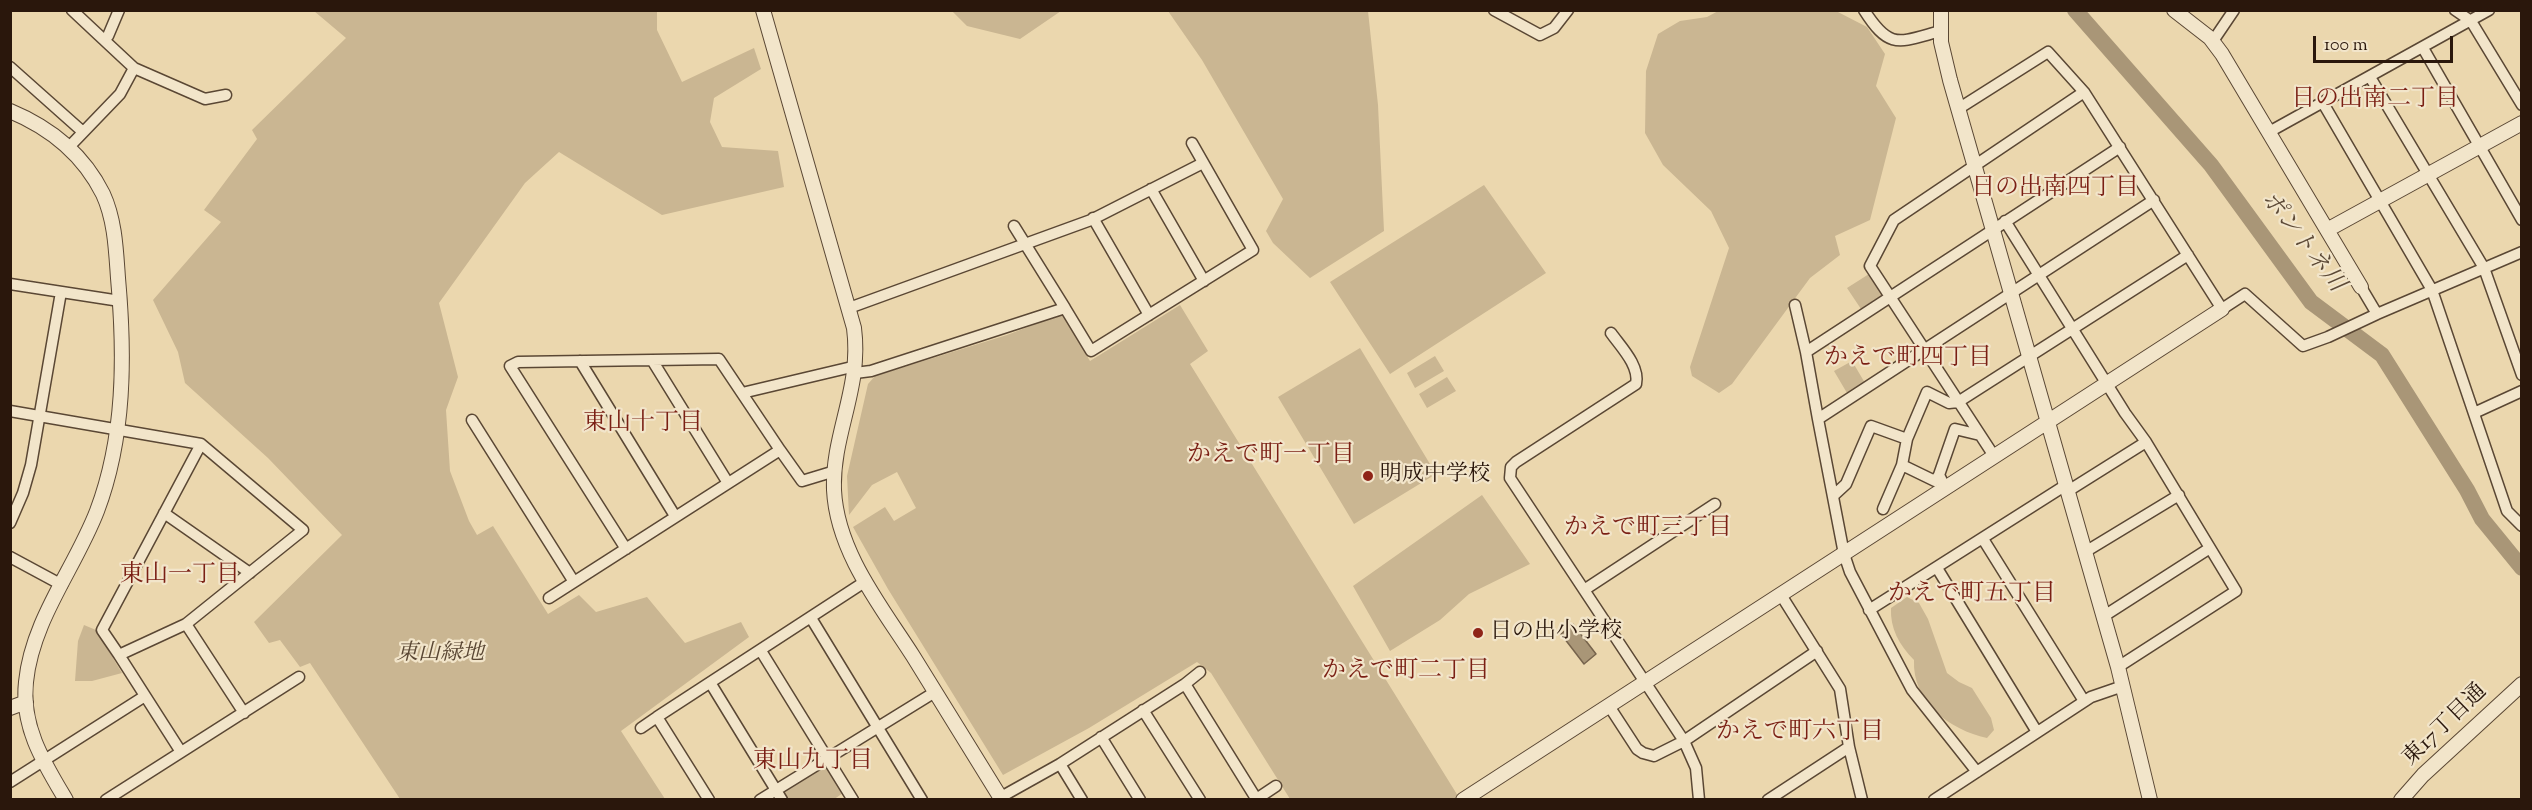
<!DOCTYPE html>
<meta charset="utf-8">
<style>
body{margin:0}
#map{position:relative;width:2532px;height:810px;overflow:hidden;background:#ebd7ae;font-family:"Sorts Mill Goudy",serif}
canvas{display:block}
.frame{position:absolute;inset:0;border:12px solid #2a170c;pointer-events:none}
.scale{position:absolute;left:2313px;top:36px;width:140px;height:27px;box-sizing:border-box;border:3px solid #2a170c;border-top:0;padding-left:8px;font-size:18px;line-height:21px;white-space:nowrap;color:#2a170c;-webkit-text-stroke:4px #f2e5ca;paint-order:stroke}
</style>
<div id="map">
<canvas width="2532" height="810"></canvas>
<div class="frame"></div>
<div class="scale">100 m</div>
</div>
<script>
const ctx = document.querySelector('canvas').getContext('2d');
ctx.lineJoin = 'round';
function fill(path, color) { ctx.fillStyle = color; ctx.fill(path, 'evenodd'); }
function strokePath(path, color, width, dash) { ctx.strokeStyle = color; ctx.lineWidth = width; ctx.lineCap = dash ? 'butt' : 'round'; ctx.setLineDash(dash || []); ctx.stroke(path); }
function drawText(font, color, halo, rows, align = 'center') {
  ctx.font = font + ' "Sorts Mill Goudy","Noto Serif JP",serif'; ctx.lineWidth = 4.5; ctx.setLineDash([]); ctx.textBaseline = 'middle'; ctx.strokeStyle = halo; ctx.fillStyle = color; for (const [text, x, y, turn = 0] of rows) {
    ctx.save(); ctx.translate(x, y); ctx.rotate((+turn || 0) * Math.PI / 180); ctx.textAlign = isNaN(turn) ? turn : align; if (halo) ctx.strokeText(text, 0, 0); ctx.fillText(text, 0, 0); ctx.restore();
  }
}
fill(new Path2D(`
 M1720 10 1836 11 1867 27 1885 54 1876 86 1896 118 1870 220 1835 236 1840 255 1810 278 1732 384 1719 393 1692 376 1690 367 1729 248 1711 211 1663 165 1645 133 1646 71 1658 34 1680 21 1707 17Z
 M314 11H657V30L682 82 754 48 761 69 714 98 710 122 722 147 778 151 784 187 662 215 559 152 525 183 439 303 458 377 446 410 450 471 469 521 477 535 493 526 548 614 579 595 596 612 647 597 685 643 741 622 749 637 621 731 665 799H400L310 663 300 667 280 640 269 643 254 622 342 535 268 458 185 383 178 352 153 300 221 222 204 210 257 139 252 130 346 38Z
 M952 11H1061L1020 39 967 26Z
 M1168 11H1368L1378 105 1384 231 1310 278 1273 243 1266 231 1283 199 1202 60Z
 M1484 185 1546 273 1390 374 1330 282Z
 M1869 274 1882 295 1861 309 1847 288Z
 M1180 305 1208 351 1190 364 1458 796 1452 800 1290 799 1211 673 1197 662 1089 728 1003 775 888 589 853 527 885 507 894 521 916 508 897 472 872 485 849 515 847 476 868 384 875 376 1007 335 1062 314 1090 361Z
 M1360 348 1436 474 1354 524 1278 397Z
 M1435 356 1444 371 1415 388 1407 373Z
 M1852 361 1865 383 1847 393 1834 371Z
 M1447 377 1456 391 1427 408 1419 394Z
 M1482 495 1530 564 1469 594 1440 620 1390 651 1353 586Z
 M1907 597 1919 603 1928 619 1947 673 1959 682 1972 688 1991 718 1994 730 1987 738C1950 730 1912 702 1914 660 1899 645 1890 628 1891 608Z
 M84 625 96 630 122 673 92 681H75L78 641Z
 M823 767 828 768 843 793 833 800 787 799 784 795 786 789Z`), '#cab692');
const water = new Path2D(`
 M1573 624 1596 654 1584 664 1561 634Z`);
fill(water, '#a99677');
strokePath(water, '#76634c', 1.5);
strokePath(new Path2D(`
 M2075 10 2211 165 2311 302 2382 355 2467 490 2482 519 2522 568`), '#a99677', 16);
const minor = new Path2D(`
 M72 10 104 40 108 36 119 10
 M1494 10 1540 35 1554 28 1568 10
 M1864 10C1890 51 1899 42 1941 31
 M2455 10 2471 21 2522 105
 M2213 41 2234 10
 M2423 48 2522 220
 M10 67 83 132
 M134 68 205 99 226 95
 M2370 77 2484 268 2522 375
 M2323 103 2432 290 2507 511 2522 526
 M1958 109 2048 52 2084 92 2222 309 2245 294 2303 346 2328 337 2377 314
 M2269 132 2489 10
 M69 147 120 94 134 68 104 40
 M2120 147 1806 352 1818 419 2154 200
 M1151 189 1204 281
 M1093 218 1149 315
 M2005 221 2125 413 2146 442 2236 591 2118 667
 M1014 226 1065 308
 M10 284 120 301
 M2361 287 2377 314 2522 252
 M1795 305 1806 352
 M849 308 1091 220 1203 163
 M1611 333C1621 347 1640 366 1636 384L1516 462 1511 467 1510 478 1684 741 1696 768 1699 800
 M652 360 728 483
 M580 361 675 516
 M855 373 871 371 1065 308 1091 351 1253 250 1192 143
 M742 393 856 366
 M10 411 201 444 303 530 186 624 119 655 102 630 201 444
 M2474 413 2522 391
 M1818 419 1844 554 1850 572 1912 690 1977 772
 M472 420 574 582
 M1994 456 1870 266 1894 220 2084 92
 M1902 465 1907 439
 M1942 481 1939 475 1955 429 1980 435
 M2068 491 2146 442
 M1833 496 1846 484 1871 426 1907 439 1927 392 1949 403 1958 402 2188 255
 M1883 509 1902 465 1935 481 1939 475
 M164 513 250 573
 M10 523 23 493 31 465 61 292
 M1983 539 2084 701
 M626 549 510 366 518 362 719 359 780 450
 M2085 552 2179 495
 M10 557 62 585
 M1937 568 2037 732
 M1584 590 1715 504
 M1781 595 1840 689 1849 747 1862 800
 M549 598 780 450 802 481 835 471
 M1869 610 2066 485
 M2104 616 2210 548
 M811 618 922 800
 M186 624 244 713
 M761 651 853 800
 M119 655 181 752
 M711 684 782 800
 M1185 684 1200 672
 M1609 706 1637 749 1643 753 1654 756 1684 741 1817 651
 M1143 710 1200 800
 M641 728 657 717
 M1101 737 1140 800
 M1060 764 1082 800
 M10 782 145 696
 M1001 797 1060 764 1185 684 1257 800
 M106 800 299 677
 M709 800 657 717 866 581
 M760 800 935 692
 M1255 800 1276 786
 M1768 800 1849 747
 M1934 800 2091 697 2123 686`);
const tertiary = new Path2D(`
 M763 10 854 328C862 389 832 433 834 490 837 552 881 606 913 656 943 704 972 752 1002 800
 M1941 10V42L1950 80 2118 667 2150 800
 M2174 10 2210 38 2222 54 2361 287
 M10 111C51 128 83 154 103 194 115 220 116 250 118 278 125 356 125 437 97 511 75 568 32 620 26 682 21 727 44 763 66 800
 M2327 230 2522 123
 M10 708 26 702
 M1463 800 2222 309
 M2401 800 2423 775 2522 684`);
strokePath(minor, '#5a4734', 13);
strokePath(tertiary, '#5a4734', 16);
strokePath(minor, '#f2e5ca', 10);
strokePath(tertiary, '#f2e5ca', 14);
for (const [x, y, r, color] of [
 [1368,476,6,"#8f2418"],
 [1478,633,6,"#8f2418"]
]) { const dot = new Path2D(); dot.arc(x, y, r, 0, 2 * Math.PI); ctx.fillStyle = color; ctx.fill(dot); strokePath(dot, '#f2e5ca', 2); }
drawText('22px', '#2a170c', '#f2e5ca', [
 ["明成中学校",1380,476],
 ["日の出小学校",1490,633]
], 'left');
drawText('italic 22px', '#5a4734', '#f2e5ca', [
 ["東山緑地",440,655]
]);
drawText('22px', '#2a170c', '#f2e5ca', [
 ["東17丁目通",2446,726,-44]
]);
drawText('24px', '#7a1f14', '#f2e5ca', [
 ["日の出南二丁目",2375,101],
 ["日の出南四丁目",2055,190],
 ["かえで町四丁目",1908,360],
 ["東山十丁目",643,425],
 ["かえで町一丁目",1271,457],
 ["かえで町三丁目",1648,530],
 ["東山一丁目",180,577],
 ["かえで町五丁目",1972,596],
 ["かえで町二丁目",1406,673],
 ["かえで町六丁目",1800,734],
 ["東山九丁目",813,763]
]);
drawText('italic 24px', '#5d4a37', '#f2e5ca', [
 ["ポントネ川",2301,243,52]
]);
</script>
